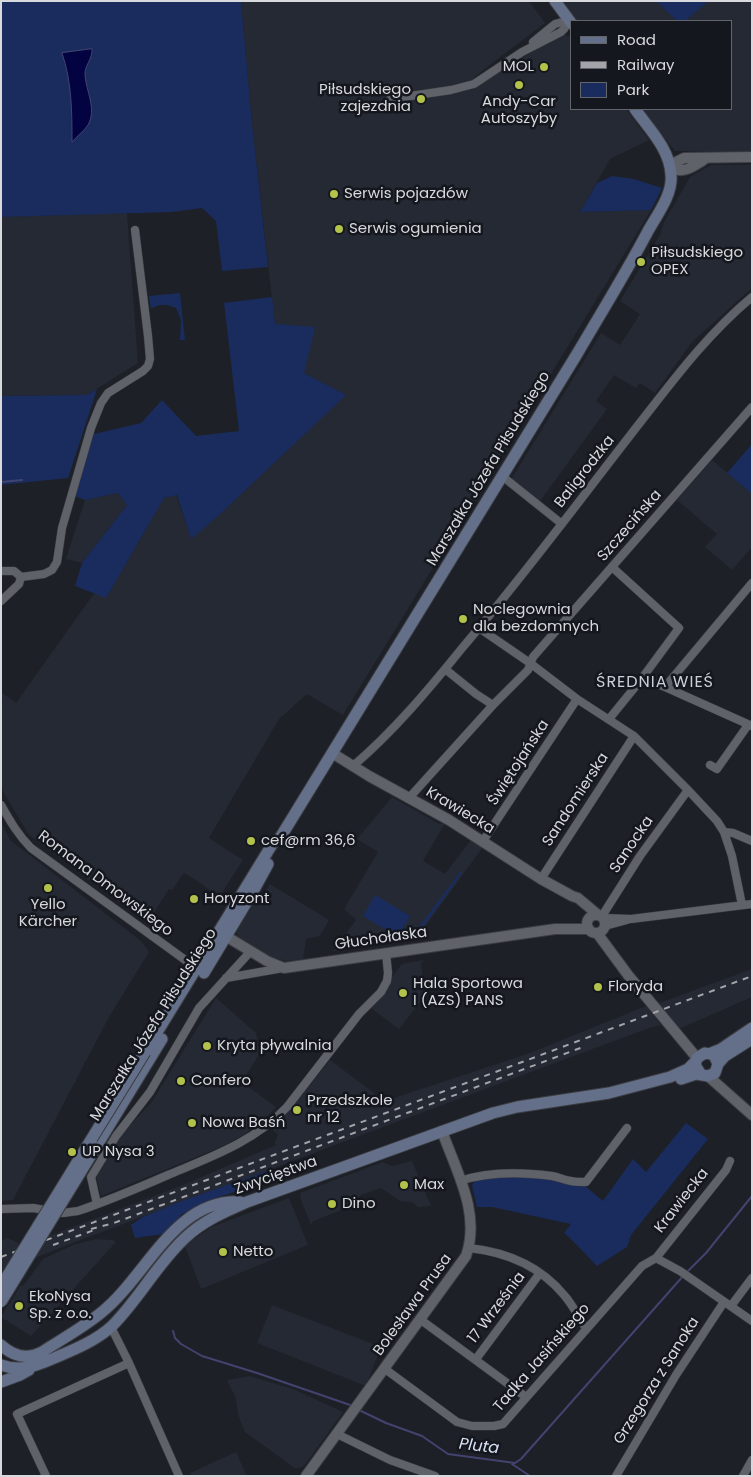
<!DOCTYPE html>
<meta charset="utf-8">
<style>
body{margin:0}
#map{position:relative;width:753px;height:1477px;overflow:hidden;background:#1d2026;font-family:Poppins,sans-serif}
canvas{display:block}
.frame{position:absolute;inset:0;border:2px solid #d7d9dd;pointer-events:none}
.legend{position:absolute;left:570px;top:20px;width:162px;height:90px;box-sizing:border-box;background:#14171d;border:1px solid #62656a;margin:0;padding:6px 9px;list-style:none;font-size:15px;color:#d7d9dd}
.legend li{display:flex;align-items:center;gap:10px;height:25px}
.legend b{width:25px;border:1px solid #62656a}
</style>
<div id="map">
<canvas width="753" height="1477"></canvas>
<div class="frame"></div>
<ul class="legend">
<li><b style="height:6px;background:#646f89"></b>Road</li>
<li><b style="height:6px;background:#a3a5aa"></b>Railway</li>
<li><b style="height:14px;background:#1a2c5e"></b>Park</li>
</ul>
</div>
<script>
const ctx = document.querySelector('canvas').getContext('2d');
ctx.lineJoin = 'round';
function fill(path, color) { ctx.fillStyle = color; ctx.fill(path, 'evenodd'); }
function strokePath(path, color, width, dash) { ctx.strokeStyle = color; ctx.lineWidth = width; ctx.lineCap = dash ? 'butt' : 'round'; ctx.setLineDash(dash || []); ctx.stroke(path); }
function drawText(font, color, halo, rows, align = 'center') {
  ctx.font = font + ' Poppins,sans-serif'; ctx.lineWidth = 5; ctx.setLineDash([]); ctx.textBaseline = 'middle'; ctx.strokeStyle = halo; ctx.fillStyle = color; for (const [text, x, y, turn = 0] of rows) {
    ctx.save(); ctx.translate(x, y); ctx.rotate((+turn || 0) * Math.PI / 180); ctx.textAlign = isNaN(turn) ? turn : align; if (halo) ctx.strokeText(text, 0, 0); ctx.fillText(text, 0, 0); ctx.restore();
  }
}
fill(new Path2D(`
 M241 1H529L545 23 474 77 475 86 552 40 564 35 572 37V109H626L649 140 610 159 580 212 651 210 343 715 307 694 279 719 209 838 243 860 219 897 196 880 184 873 172 890 169 889 147 923 29 835 1 788V692L16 703 95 592 106 598 164 498 176 495 191 538 217 517 345 395 304 373 275 324 252 124Z
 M562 1H656L677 21H577Z
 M709 1H752V152L675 151 642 109H732V21H685Z
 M711 165H752V288L692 342 655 393 640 383 636 388 614 375 596 401 607 409 535 508 507 486 601 333 620 345 640 314 620 301 660 235 664 222 690 177Z
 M127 213 138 363 87 395 1 396V217Z
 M712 460 752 494V547L732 570 705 547 717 534 677 500Z
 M118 493 127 505 82 563 66 559 85 500Z
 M392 797 439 824 445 823 423 861 445 874 471 840 483 847 416 939 333 951 356 920 344 909 378 852 357 839Z
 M1 822 10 840 141 941 149 952 109 1017 13 1200 1 1201Z
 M270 884 329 920 320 936 306 939 303 959 287 961 274 958 238 936 236 930 254 904H257Z
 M424 960 421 964 425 996 399 1029 371 1008 377 1003 386 990 392 977 402 964Z
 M752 969V997L679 1029 657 1004Z
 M216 998 256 1033 260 1053 242 1082 276 1107 265 1120 245 1134 226 1145 101 1196 96 1175 119 1137 151 1103Z
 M646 1006 661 1025 649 1028 83 1239 1 1271V1241L7 1238 17 1242 20 1247 178 1187 276 1145 275 1142 278 1135 272 1129 295 1104 330 1060 385 1101 530 1053Z
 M412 1161 431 1206 418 1207 412 1202 400 1201 381 1188 361 1195 352 1206 313 1221 311 1225 301 1200 300 1193 383 1162 392 1166Z
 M289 1198 308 1245 201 1289 185 1246 211 1227Z
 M96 1239 113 1240 116 1242 31 1336 1 1317 21 1285 23 1286 43 1259 73 1245Z
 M272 1305 381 1347 366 1386 257 1343Z
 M250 1376 293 1389 343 1412 304 1466 296 1469 245 1432 238 1415 236 1398 227 1380Z
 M236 1452 247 1476H191L190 1473Z`), '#252934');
fill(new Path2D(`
 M1 1H241L252 124 268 267 222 271 216 221 202 208 172 212 1 217Z
 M656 1H709L685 21H677Z
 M612 176 634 179 662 188 651 210 580 212 597 183Z
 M180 293 185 340H180L181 320 176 308C166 304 160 303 151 309L149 296Z
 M272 297 275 324 315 327 304 373 346 395 217 517 191 539 177 495 164 498 106 598 75 586 82 563 127 505 118 493 85 500 75 496 94 434 141 423 162 400 196 436 239 431 224 303Z
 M97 389 68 478 1 485V396L87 395Z
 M752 444V494L727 473Z
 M460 872 462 873 415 938 412 936Z
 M375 895 410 916 398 937 363 916Z
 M686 1123 708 1139 631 1235 627 1247 597 1266 570 1238 564 1233 571 1224 492 1207H477L472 1186 475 1178 492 1176 533 1177 556 1180 585 1186 603 1201 633 1159 646 1172Z
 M266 1171 264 1182 204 1202 182 1214 163 1234 135 1238 131 1225 141 1218 174 1204Z`), '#1a2c5e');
const water = new Path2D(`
 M92 49C93 59 84 66 85 75 86 91 97 109 88 125 84 131 76 137 72 142 72 112 72 82 62 53Z`);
fill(water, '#020340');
strokePath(water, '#42436f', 1);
strokePath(new Path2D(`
 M1 482 22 480
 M687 1272 706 1253 752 1196
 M173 1331 175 1338 181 1344 202 1356 257 1373 353 1406
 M359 1410 386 1423 422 1436 448 1454 515 1463 521 1459 684 1275
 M512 1464 530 1476`), '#42436f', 2);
const minor = new Path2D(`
 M533 42 555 24 569 20
 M390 99 451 90 474 84 522 52 561 32 564 29 569 20
 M502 476 562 524
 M1 571H14L21 577 44 574 52 570 57 562 62 528 91 428 101 403 108 393 143 371 148 366 150 359 148 336 135 230
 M1 601 19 584 21 577
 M479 628 530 663 577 699 634 736 688 790 717 821 724 832 732 856 742 905
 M445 669 476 694 493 705
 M640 681H649L665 687 752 726
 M665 687 752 583
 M609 719 640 681 679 628 612 567
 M710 765 717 769 748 725
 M353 766C394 731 429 689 463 647 522 578 576 505 632 433 669 386 705 336 752 297
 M409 798 493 705 528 670 533 657 752 407
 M1 805C10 821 18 835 31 848L199 970
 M724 832 733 833 752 841
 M483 841 577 699
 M541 879 634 736
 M602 916 640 856 688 790
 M604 918 631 919 752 904
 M605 926 627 920
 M226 978 283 968
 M460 1181C489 1171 522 1172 552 1176 558 1177 564 1180 571 1181 575 1182 581 1182 586 1182L627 1128
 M97 1204 91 1177 116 1136 150 1092 199 1008 250 952
 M1 1209 33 1208 63 1213 78 1211C108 1201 138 1188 168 1175 211 1157 254 1142 287 1107L359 1014 381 992 387 981 388 973 386 953
 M469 1248C506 1252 540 1266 564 1295 573 1305 578 1317 586 1328
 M656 1258 680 1271 752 1321
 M731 1306 752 1278
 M421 1320 526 1397
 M111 1327 129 1363 179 1476
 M476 1359 540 1273
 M385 1369 457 1422 472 1426H494L503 1424 642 1266 656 1258 726 1170 730 1161
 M337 1434 390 1460 435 1476
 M46 1476 17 1414 129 1363
 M616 1476 676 1375 724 1302
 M743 1476 752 1460`);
const tertiary = new Path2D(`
 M705 159C694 166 683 175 670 167L674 163 684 158 752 157
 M332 753 369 776 449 820 541 879 572 896 578 898 597 914
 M587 924a9 9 0 1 1 18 0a9 9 0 1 1-18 0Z
 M219 932 267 961 284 968 555 929H589
 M597 933 628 975 697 1058
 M708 1076 752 1115
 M306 1476 466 1256C481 1213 456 1171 442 1131`);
const secondary = new Path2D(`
 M555 1 572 24
 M204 973 251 895 268 864
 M145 1052 273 843 280 838 577 354C601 313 626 273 648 231 657 215 673 194 671 175 670 149 649 129 635 109
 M711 1053 721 1049 752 1028
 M718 1064 725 1056 752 1039
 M681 1079 696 1074 708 1076 715 1073 718 1064 714 1055 705 1053 697 1058 695 1065 700 1073
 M96 1147 162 1039
 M1 1345C13 1356 27 1360 42 1352 62 1339 84 1327 102 1312 146 1277 175 1198 240 1202
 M1 1365C19 1372 36 1366 52 1359 73 1350 96 1341 112 1326 139 1299 157 1264 185 1238 203 1221 224 1212 247 1202L493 1113 517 1107 609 1093 670 1077 688 1069 696 1061
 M1 1382 20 1375 29 1370`);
strokePath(minor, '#3a3c40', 9);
strokePath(tertiary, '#3a3c40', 12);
strokePath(secondary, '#3a3c40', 13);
strokePath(minor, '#5f6269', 8);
strokePath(tertiary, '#5f6269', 10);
strokePath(secondary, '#646f89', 11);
strokePath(new Path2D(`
 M91 1229 114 1223 583 1047
 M53 1245 97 1229
 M1 1257 752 976`), '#a3a5aa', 2, [6, 6]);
const secondaryBridge = new Path2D(`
 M1 1286 145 1052
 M1 1302 96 1147`);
strokePath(secondaryBridge, '#3a3c40', 13, []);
strokePath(secondaryBridge, '#646f89', 11);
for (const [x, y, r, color] of [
 [544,67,5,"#b3c24b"],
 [519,85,5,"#b3c24b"],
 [421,99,5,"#b3c24b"],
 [334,194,5,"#b3c24b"],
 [339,229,5,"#b3c24b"],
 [641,262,5,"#b3c24b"],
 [463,619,5,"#b3c24b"],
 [251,841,5,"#b3c24b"],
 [48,888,5,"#b3c24b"],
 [194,899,5,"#b3c24b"],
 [598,987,5,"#b3c24b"],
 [403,993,5,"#b3c24b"],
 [207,1046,5,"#b3c24b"],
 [181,1081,5,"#b3c24b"],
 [297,1110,5,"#b3c24b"],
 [192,1123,5,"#b3c24b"],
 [72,1152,5,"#b3c24b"],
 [404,1185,5,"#b3c24b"],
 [332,1204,5,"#b3c24b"],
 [223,1252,5,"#b3c24b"],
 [19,1306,5,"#b3c24b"]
]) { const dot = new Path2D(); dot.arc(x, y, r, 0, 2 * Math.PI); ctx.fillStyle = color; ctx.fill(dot); strokePath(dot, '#14171d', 2); }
drawText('15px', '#d7d9dd', '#14171d', [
 ["MOL",534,67,"right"],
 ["Piłsudskiego",411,90,"right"],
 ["zajezdnia",411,107,"right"],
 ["Andy-Car",519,102,"center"],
 ["Autoszyby",519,119,"center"],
 ["Serwis pojazdów",344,194],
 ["Serwis ogumienia",349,229],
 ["Piłsudskiego",651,253],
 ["OPEX",651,270],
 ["Noclegownia",473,610],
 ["dla bezdomnych",473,627],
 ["cef@rm 36,6",261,841],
 ["Horyzont",204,899],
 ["Yello",48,905,"center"],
 ["Kärcher",48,922,"center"],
 ["Hala Sportowa",413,984],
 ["I (AZS) PANS",413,1001],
 ["Floryda",608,987],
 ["Kryta pływalnia",217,1046],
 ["Confero",191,1081],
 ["Przedszkole",307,1101],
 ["nr 12",307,1118],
 ["Nowa Baśń",202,1123],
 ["UP Nysa 3",82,1152],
 ["Max",414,1185],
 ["Dino",342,1204],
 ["Netto",233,1252],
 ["EkoNysa",29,1297],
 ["Sp. z o.o.",29,1314]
], 'left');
drawText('15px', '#d7d9dd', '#14171d', [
 ["Marszałka Józefa Piłsudskiego",489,469,-59],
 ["Baligrodzka",585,472,-52],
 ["Szczecińska",630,526,-49],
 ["Świętojańska",519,763,-57],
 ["Sandomierska",576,800,-57],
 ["Krawiecka",460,811,31],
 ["Sanocka",632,845,-56],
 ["Romana Dmowskiego",105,884,37],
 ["Głuchołaska",381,939,-8],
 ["Marszałka Józefa Piłsudskiego",154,1025,-58],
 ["Zwycięstwa",276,1176,-20],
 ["Krawiecka",682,1201,-52],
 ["Bolesława Prusa",413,1305,-54],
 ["17 Września",497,1308,-53],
 ["Tadka Jasińskiego",542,1358,-49],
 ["Grzegorza z Sanoka",657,1381,-58]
]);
ctx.letterSpacing = '1px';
drawText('16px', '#cbcfd7', '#14171d', [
 ["ŚREDNIA WIEŚ",655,683]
]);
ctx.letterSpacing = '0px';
drawText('italic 16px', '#dae3f6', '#14171d', [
 ["Pluta",479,1447,7]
]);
</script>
